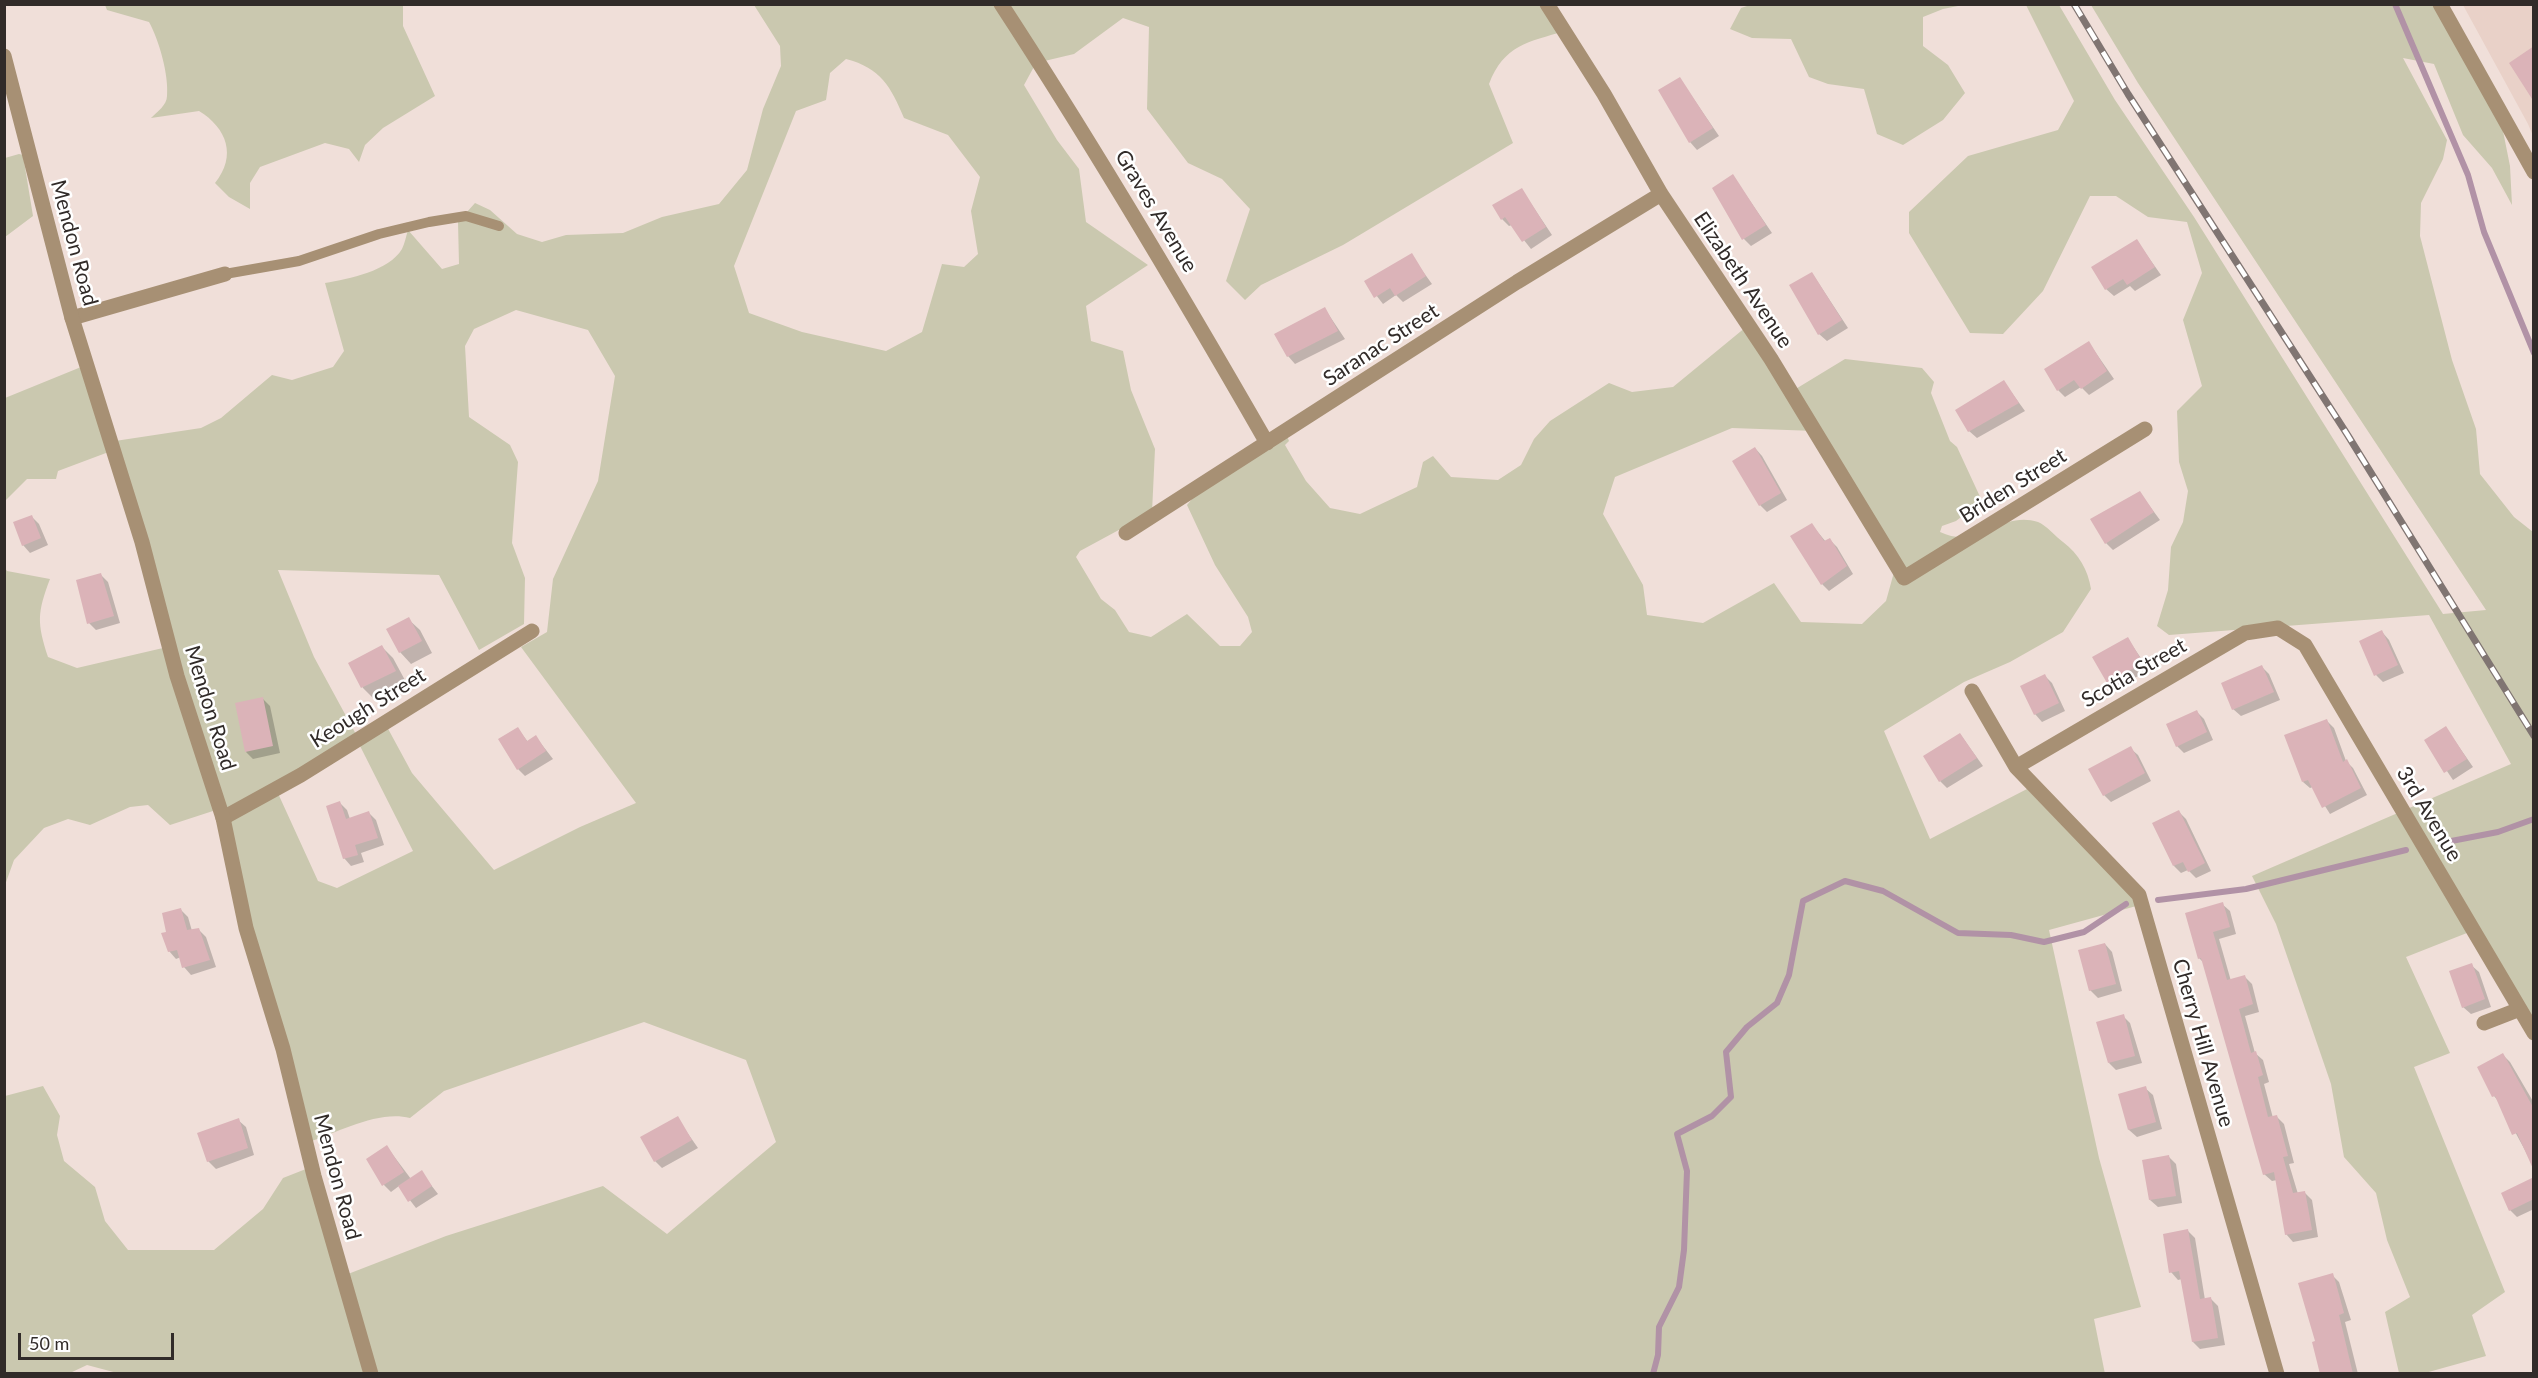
<!DOCTYPE html>
<style>
body{margin:0}
#map{position:relative;width:2538px;height:1378px;overflow:hidden;background:#f0dfd9;font-family:Lato,sans-serif}
canvas{display:block}
.frame{position:absolute;inset:0;border:6px solid #312b29;pointer-events:none}
.scale{position:absolute;left:18px;top:1333px;width:156px;height:27px;box-sizing:border-box;border:3px solid #312b29;border-top:0;padding-left:8px;font-size:18px;line-height:21px;white-space:nowrap;color:#312b29;-webkit-text-stroke:4px #fff;paint-order:stroke}
</style>
<div id="map">
<canvas width="2538" height="1378"></canvas>
<div class="frame"></div>
<div class="scale">50 m</div>
</div>
<script>
const ctx = document.querySelector('canvas').getContext('2d');
ctx.lineJoin = 'round';
function fill(path, color) { ctx.fillStyle = color; ctx.fill(path, 'evenodd'); }
function strokePath(path, color, width, dash) { ctx.strokeStyle = color; ctx.lineWidth = width; ctx.lineCap = dash ? 'butt' : 'round'; ctx.setLineDash(dash || []); ctx.stroke(path); }
function drawText(font, color, halo, rows, align = 'center') {
  ctx.font = font + ' Lato,sans-serif'; ctx.lineWidth = 5; ctx.setLineDash([]); ctx.textBaseline = 'middle'; ctx.strokeStyle = halo; ctx.fillStyle = color; for (const [text, x, y, turn = 0] of rows) {
    ctx.save(); ctx.translate(x, y); ctx.rotate((+turn || 0) * Math.PI / 180); ctx.textAlign = isNaN(turn) ? turn : align; if (halo) ctx.strokeText(text, 0, 0); ctx.fillText(text, 0, 0); ctx.restore();
  }
}
fill(new Path2D(`
 M2463 5H2533V136L2528 124Z`), '#e9d1c8');
fill(new Path2D(`
 M105 5H403V26L435 96 383 128 365 145 359 162 349 149 325 143 260 167 250 183V209L229 197 215 183C237 156 227 128 199 111L151 118C157 112 167 105 167 96 169 75 159 40 149 22L107 10Z
 M754 5H1548L1565 31C1528 42 1504 45 1489 84L1513 143 1343 245 1261 285 1245 300 1226 281 1250 209 1222 179 1188 163 1147 109 1149 27 1123 18 1074 54 1036 63 1024 85 1057 140 1079 169 1086 222 1148 265 1086 306 1091 341 1123 351 1131 390 1155 449 1152 512 1080 551 1076 557 1101 599 1115 610 1129 632 1151 637 1187 614 1220 646H1240L1252 632 1248 617 1215 565 1187 505 1207 481 1285 431 1289 441 1285 445 1306 481 1330 508 1360 514 1417 487 1423 462 1433 456 1451 477 1498 480 1521 465 1534 439 1550 421 1609 383 1632 392 1673 387 1746 327 1794 390 1845 359 1922 368 1934 382 1931 393 1950 441 1957 447 1982 501 1956 521 1942 526 1940 532C1980 551 2000 510 2038 522 2046 525 2056 537 2063 542 2079 554 2088 570 2091 589L2063 632 2010 662 1964 682 1884 731 1930 839 2027 789 2140 905 2049 930 2099 1158 2141 1307 2094 1319 2105 1374H121L87 1365 70 1373H5V1096L43 1086 60 1116 57 1135 64 1161 95 1187 105 1221 128 1250H214L263 1209 283 1178 311 1167 348 1274 446 1236 603 1186 667 1234 776 1142 746 1060 644 1022 444 1091 410 1118C378 1110 339 1132 309 1142L216 810 170 825 148 805 130 807 90 825 68 819 44 828 14 860 5 885V568L7 571 50 579C37 613 37 623 48 657L77 668 163 648 114 450 58 471 56 479H27L5 501V398L86 365 115 441 201 428 221 418 272 375 292 380 333 367 344 351 325 283C349 279 389 271 402 249 405 243 406 236 408 230L442 269 459 264 458 222 475 203 490 210 517 234 542 242 566 235 623 233 662 217 719 204 747 170 763 109 781 66 780 46ZM846 59C881 68 891 87 904 118L948 135 980 177 971 211 978 254 964 267 942 264 922 332 886 351 802 332 749 313 734 266 796 111 826 100 830 73ZM516 310 588 330 615 376 598 481 553 579 547 632 521 647 636 803 580 827 494 870 412 773 386 725 358 738 314 657 278 570 439 575 479 650 524 624 525 578 512 543 518 462 510 445 469 417 465 346 474 329ZM1732 428 1815 431 1896 565 1886 601 1862 624 1801 622 1774 583 1703 623 1647 615 1643 585 1603 514 1615 477ZM358 742 413 851 337 888 318 881 276 789Z
 M1750 5H1963L1943 9 1923 17V46L1948 65 1965 93 1943 120 1903 145 1877 134 1864 89 1828 84 1809 77 1791 39 1752 38 1730 29 1741 8Z
 M2026 5H2059L2115 100 2194 217 2443 614 2486 610 2138 83 2091 5H2438L2503 131 2510 166 2512 205 2492 168 2463 135 2434 64 2403 58 2447 140 2443 159 2421 203 2420 236 2452 360 2476 429 2480 474 2514 517 2533 532V1023L2477 929 2406 957 2450 1053 2414 1067 2505 1292 2472 1315 2486 1356 2425 1373H2399L2385 1312 2410 1297 2387 1240 2376 1193 2344 1157 2331 1084 2276 924 2252 876 2511 764 2429 615 2169 635 2157 626 2168 590 2171 547 2183 522 2188 491 2179 462 2177 411 2202 386 2183 320 2202 273 2187 222 2148 217 2116 196H2090L2043 291 2003 334 1970 333 1909 233V212L1968 156 2058 130 2074 101Z
 M19 154 23 155 33 216 5 237V158Z`), '#cac8af');
fill(new Path2D(`
 M1680 79 1719 136 1697 150 1690 142Z
 M1733 176 1772 233 1751 246 1744 239Z
 M1522 190 1552 235 1531 249 1512 225 1509 226 1502 219 1494 205Z
 M2137 241 2161 275 2135 291 2130 286 2114 296 2106 289Z
 M1411 255 1432 284 1403 302 1396 295 1383 304 1366 282Z
 M1812 273 1848 328 1827 341 1819 334 1791 285Z
 M1325 309 1345 339 1295 364 1288 356Z
 M2089 343 2114 379 2089 395 2081 387 2065 397 2058 390Z
 M2004 382 2025 411 1977 438 1969 431Z
 M1755 448 1762 456 1787 500 1767 512 1760 505Z
 M2140 493 2160 520 2113 550 2106 543Z
 M31 516 39 524 48 545 30 553 23 545Z
 M1812 525 1826 542 1830 540 1837 547 1853 574 1829 591 1822 584Z
 M101 575 108 582 120 623 96 630 89 623Z
 M408 619 420 630 432 653 411 664 400 652 388 630Z
 M2382 632 2389 640 2404 673 2383 682 2376 675Z
 M2128 639 2149 670 2115 689 2108 682Z
 M382 647 393 658 406 682 374 699 363 688 350 663Z
 M2262 667 2269 674 2280 700 2241 716 2233 709Z
 M2045 676 2052 683 2065 711 2042 722 2035 714Z
 M263 699 270 706 280 753 253 759 246 752Z
 M2197 712 2204 719 2213 740 2184 753 2177 746Z
 M2327 721 2334 728 2346 761 2353 768 2367 795 2330 814 2313 787 2310 788 2303 782Z
 M2446 728 2473 767 2453 780 2426 740Z
 M518 729 528 742 536 737 553 759 525 776 518 769Z
 M1960 734 1983 766 1947 788 1940 781Z
 M2130 748 2138 755 2151 781 2111 802 2104 795Z
 M340 803 347 810 350 819 369 813 376 820 384 845 361 853 364 862 351 866 344 858Z
 M2179 812 2186 819 2211 871 2196 878 2188 870 2181 873 2174 866Z
 M2222 904 2230 911 2236 934 2219 939 2231 981 2245 977 2252 984 2259 1012 2245 1016 2255 1053 2263 1060 2269 1082 2264 1084 2273 1118 2277 1117 2284 1124 2294 1163 2289 1164 2298 1194 2304 1192 2312 1200 2318 1237 2293 1242 2286 1234 2277 1180 2272 1181 2264 1174 2204 963 2199 958Z
 M181 910 188 917 192 931 199 930 206 937 216 967 191 975 184 967 181 957 176 959 169 951 168 933Z
 M2105 944 2112 952 2122 991 2098 998 2090 990Z
 M2471 965 2479 972 2491 1007 2471 1014 2463 1007Z
 M2123 1016 2130 1023 2142 1063 2116 1070 2109 1063Z
 M2503 1055 2510 1062 2534 1103V1167L2499 1102 2494 1096Z
 M2145 1088 2153 1095 2162 1129 2137 1137 2129 1130 2120 1095Z
 M677 1118 698 1148 662 1168 655 1161Z
 M238 1120 246 1127 254 1155 216 1169 208 1161Z
 M387 1147 411 1179 421 1172 438 1194 416 1208 399 1186 391 1192 384 1185Z
 M2169 1157 2176 1164 2182 1203 2158 1207 2150 1200Z
 M2534 1179V1209L2517 1217 2510 1210Z
 M2188 1231 2195 1238 2205 1300 2211 1299 2218 1306 2225 1345 2200 1349 2193 1342 2182 1279 2178 1280 2171 1272Z
 M2332 1275 2339 1282 2351 1320 2345 1322 2358 1374H2321L2317 1342Z`), '#0003');
strokePath(new Path2D(`
 M2395 4 2468 175 2484 232 2534 353
 M2441 843 2498 832 2534 819
 M2158 900 2246 889 2406 850
 M1653 1374 1658 1355 1659 1327 1679 1287 1684 1250 1687 1171 1677 1134 1712 1116 1731 1097 1726 1052 1747 1027 1777 1003 1789 975 1803 901 1845 881 1883 891 1958 933 2011 935 2044 942 2084 932 2126 904`), '#b192a6', 6);
fill(new Path2D(`
 M2534 46V102L2509 63Z
 M1680 77 1713 128 1689 143 1658 90Z
 M1733 174 1766 225 1742 240 1712 188Z
 M1522 188 1546 227 1522 242 1505 217 1501 220 1492 205Z
 M2137 239 2155 267 2127 285 2123 279 2105 290 2091 267Z
 M1412 253 1426 276 1395 296 1390 288 1374 298 1364 281Z
 M1812 272 1842 320 1818 335 1789 285Z
 M1325 307 1338 331 1287 357 1274 334Z
 M2089 341 2107 371 2081 389 2074 380 2057 391 2044 369Z
 M2004 380 2019 403 1968 432 1955 410Z
 M1755 447 1781 493 1759 506 1732 461Z
 M2140 491 2154 512 2105 544 2090 519Z
 M32 515 41 538 22 546 13 522Z
 M1812 523 1824 541 1830 538 1847 566 1821 585 1790 536Z
 M101 573 114 616 87 624 76 580Z
 M409 617 422 641 399 653 386 629Z
 M2382 630 2398 665 2374 676 2359 641Z
 M2128 637 2143 663 2107 683 2092 657Z
 M382 645 396 671 361 688 348 663Z
 M2262 665 2274 692 2232 710 2221 683Z
 M2045 674 2059 703 2034 715 2020 686Z
 M263 697 273 746 245 752 235 703Z
 M2197 710 2207 732 2176 747 2166 724Z
 M2327 719 2343 762 2347 759 2361 788 2322 808 2308 780 2302 782 2284 735Z
 M2446 726 2467 759 2444 773 2424 740Z
 M518 727 527 741 536 735 546 751 517 770 498 739Z
 M1960 733 1977 758 1939 782 1923 756Z
 M2131 746 2145 773 2103 796 2088 769Z
 M340 801 346 819 369 811 378 838 355 845 358 855 343 859 326 806Z
 M2179 810 2205 863 2188 872 2183 862 2173 866 2152 823Z
 M2223 902 2230 927 2213 932 2227 980 2245 975 2253 1004 2239 1009 2251 1053 2256 1051 2263 1075 2258 1077 2268 1117 2277 1115 2288 1156 2283 1157 2293 1193 2305 1191 2312 1230 2285 1235 2274 1172 2263 1175 2201 958 2198 959 2185 913Z
 M181 908 187 930 199 928 210 960 182 968 177 950 168 952 161 933 166 932 162 913Z
 M2105 943 2116 984 2089 991 2078 950Z
 M2472 963 2485 999 2462 1008 2449 971Z
 M2124 1014 2135 1056 2108 1063 2096 1022Z
 M2503 1053 2534 1109V1171L2517 1133 2512 1135 2495 1096 2492 1097 2477 1067Z
 M2146 1086 2156 1122 2128 1130 2118 1094Z
 M678 1116 692 1140 654 1162 640 1137Z
 M239 1118 248 1148 207 1162 197 1133Z
 M387 1145 404 1172 382 1186 366 1159Z
 M2169 1155 2176 1196 2149 1200 2142 1160Z
 M422 1170 432 1186 408 1202 398 1186Z
 M2534 1177V1199L2509 1211 2501 1193Z
 M2188 1229 2200 1299 2211 1297 2218 1338 2192 1342 2179 1271 2169 1273 2163 1234Z
 M2333 1273 2344 1313 2339 1315 2353 1374H2320L2312 1342 2315 1341 2298 1283Z`), '#dbb3b8');
strokePath(new Path2D(`
 M225 274 299 261 379 234 429 222 466 216 499 226`), '#a79074', 10);
strokePath(new Path2D(`
 M1001 4C1095 148 1182 295 1267 443
 M1547 4 1604 94 1661 194 1771 359 1904 578 2145 429
 M72 318 225 274
 M1126 533 1517 282 1661 194
 M1972 691 2016 767 2139 895 2277 1374
 M2016 767 2245 633 2278 628 2305 645 2534 1033
 M223 818 301 775 532 631
 M2484 1023 2520 1009`), '#a79074', 15);
strokePath(new Path2D(`
 M2440 4 2534 172
 M4 56 72 318 142 542 177 676 223 818 246 928 283 1049 314 1176 371 1374`), '#a79074', 15);
const rail = new Path2D(`
 M2074 4 2128 94 2347 434 2534 736`);
strokePath(rail, '#807572', 7);
strokePath(rail, '#fff', 4.5, [14]);
drawText('21px', '#312b29', '#fff', [
 ["Graves Avenue",1156,211,59],
 ["Mendon Road",74,243,75],
 ["Elizabeth Avenue",1743,280,56],
 ["Saranac Street",1381,345,-33],
 ["Briden Street",2013,486,-32],
 ["Scotia Street",2134,673,-30],
 ["Mendon Road",210,708,73],
 ["Keough Street",368,708,-32],
 ["3rd Avenue",2429,814,59],
 ["Cherry Hill Avenue",2203,1043,74],
 ["Mendon Road",337,1177,75]
]);
</script>
